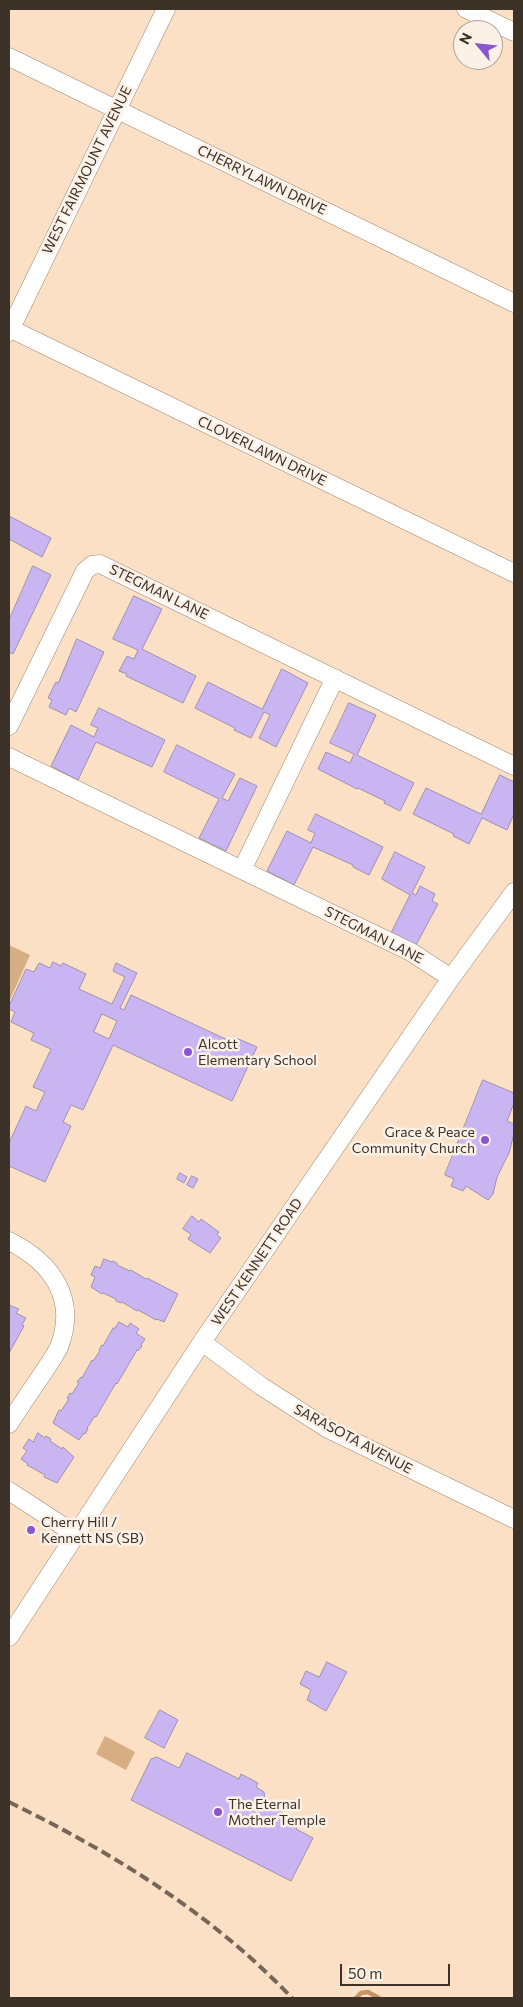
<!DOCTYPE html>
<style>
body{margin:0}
#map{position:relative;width:523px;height:2007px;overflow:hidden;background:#fce0c5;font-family:Commissioner,sans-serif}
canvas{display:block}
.frame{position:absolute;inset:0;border:10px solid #3d3228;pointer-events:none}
.north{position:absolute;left:453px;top:20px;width:50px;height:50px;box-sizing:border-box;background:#fcf1e6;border:1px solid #b0a59a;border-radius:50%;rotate:298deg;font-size:14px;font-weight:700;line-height:20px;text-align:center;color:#3d3228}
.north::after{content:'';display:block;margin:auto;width:18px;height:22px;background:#8956cf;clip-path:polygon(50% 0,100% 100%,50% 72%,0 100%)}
.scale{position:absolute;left:340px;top:1964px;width:110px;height:22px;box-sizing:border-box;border:2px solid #3d3228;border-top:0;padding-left:6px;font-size:15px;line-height:18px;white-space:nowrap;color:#3d3228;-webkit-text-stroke:4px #fcf1e6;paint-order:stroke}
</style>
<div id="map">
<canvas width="523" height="2007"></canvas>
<div class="frame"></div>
<div class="north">N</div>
<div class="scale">50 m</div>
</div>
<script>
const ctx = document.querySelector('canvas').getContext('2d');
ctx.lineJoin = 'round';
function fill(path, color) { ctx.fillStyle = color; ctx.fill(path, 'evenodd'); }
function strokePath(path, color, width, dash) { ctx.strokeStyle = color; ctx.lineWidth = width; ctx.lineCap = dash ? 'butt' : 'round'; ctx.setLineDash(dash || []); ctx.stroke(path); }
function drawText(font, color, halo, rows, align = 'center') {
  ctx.font = font + ' Commissioner,sans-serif'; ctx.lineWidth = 5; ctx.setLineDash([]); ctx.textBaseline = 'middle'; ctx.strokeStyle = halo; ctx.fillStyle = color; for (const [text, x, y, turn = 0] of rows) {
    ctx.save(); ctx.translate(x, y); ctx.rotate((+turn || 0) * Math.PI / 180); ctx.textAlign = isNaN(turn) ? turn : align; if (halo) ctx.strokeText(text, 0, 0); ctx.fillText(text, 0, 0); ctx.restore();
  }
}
fill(new Path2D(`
 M9 945 30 955 9 1002Z
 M105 1736 135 1752 126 1770 96 1754Z`), '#d7ad83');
strokePath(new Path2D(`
 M356 1998 361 1993 368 1992 379 1998`), '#c69462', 4.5);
const building = new Path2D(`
 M9 516 51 538 42 557 9 539Z
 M33 566 51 575 13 654 9 652V620Z
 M134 596 162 609 142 649 196 676 183 703 126 676 127 674 119 671 127 656 134 659 138 650 113 639Z
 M77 639 104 652 76 712 69 708 66 715 49 707 52 700 48 698 56 682 58 683Z
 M282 669 308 683 276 747 259 738 270 715 264 712 251 738 234 730 235 728 195 708 208 682 262 709Z
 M349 703 376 715 357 755 414 783 400 811 384 803 385 801 358 788 357 789 318 769 326 752 350 763 354 754 330 743Z
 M99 708 165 740 152 767 96 742 78 780 51 766 71 725 94 737 98 728 91 725Z
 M177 745 235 774 222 798 228 801 240 778 257 786 226 851 199 838 219 799 164 772Z
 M500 775 514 782V814L507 830 482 818 469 844 453 836 454 834 413 814 426 788 481 814Z
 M316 814 383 847 369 875 353 867V865L313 847 294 885 267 871 287 831 311 843 315 833 308 830Z
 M395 852 425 867 412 893 416 895 420 886 435 894 432 901 438 904 416 945 391 933 410 895 382 879Z
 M53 962 61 966 63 963 86 974 79 989 112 1004 125 977 113 971 116 963 137 973 120 1008 124 1010 131 995 232 1042 234 1037 257 1047 232 1101 113 1045 83 1110 71 1105 63 1122 71 1126 45 1182 9 1166V1143L26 1106 36 1111 45 1092 33 1087 51 1049 31 1040 34 1033 11 1022 15 1012 9 1009V1006L26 969 34 972 39 963 50 968ZM102 1014 117 1021 109 1039 94 1032Z
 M483 1080 514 1093V1103L507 1121 514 1124V1134L509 1153 497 1177 493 1194 488 1200 466 1186 463 1191 451 1186 454 1179 445 1175Z
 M180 1173 187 1177 184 1183 177 1179Z
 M192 1176 198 1179 193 1188 187 1185Z
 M192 1216 199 1222 201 1219 219 1232 217 1235 221 1238 210 1253 188 1239 191 1234 183 1229Z
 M104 1259 112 1262V1261L117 1263V1265L130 1271 131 1270 146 1279 147 1278 178 1294 164 1322 157 1319 156 1320 138 1310 137 1311 122 1302 121 1303 116 1301V1299L103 1293 102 1294 91 1287 95 1277 91 1275 95 1266 100 1268Z
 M9 1305 19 1309 16 1313 26 1318 22 1325 24 1326 9 1353Z
 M119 1322 128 1327 130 1323 139 1329 136 1333 145 1339 141 1345 142 1346 138 1351 137 1350 117 1384 116 1383 96 1417 95 1416 87 1428 88 1429 85 1434 84 1433 79 1440 53 1423 59 1410 61 1411 69 1399 67 1398 70 1393 72 1394 79 1383 77 1382 81 1377 82 1378 92 1360 93 1361 100 1351 99 1350 102 1345 103 1346 113 1328H115Z
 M38 1433 45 1438 46 1436 51 1439 50 1441 62 1449 63 1447 74 1457 57 1483 44 1477 45 1475 27 1465 28 1464 21 1459 27 1451 23 1448 29 1439 33 1442Z
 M327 1662 347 1672 326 1711 307 1700 311 1690 300 1684 306 1671 319 1677Z
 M160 1710 178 1720 164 1748 145 1738Z
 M187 1753 239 1779 241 1774 258 1783 256 1787 264 1792 265 1799 263 1803 300 1822 296 1829 313 1838 291 1881 131 1800 151 1759 157 1757 179 1768Z`);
fill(building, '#cab5f3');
strokePath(building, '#9b91b0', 1);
const minor = new Path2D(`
 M466 9 514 32
 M9 57 514 303
 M9 328 514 573
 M9 332 166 9
 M9 726 85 571 92 565 100 564 514 766
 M9 757 411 952 451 978
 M242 870 335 678
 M9 1241C51 1262 78 1298 59 1347 54 1357 47 1367 41 1376 30 1392 19 1408 9 1424
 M202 1342 261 1386 328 1429 514 1519
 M9 1491 75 1534
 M9 1637 202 1342 451 978 514 892`);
strokePath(minor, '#a0876e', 19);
strokePath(minor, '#fff', 18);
strokePath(new Path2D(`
 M9 1802C113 1853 211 1913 292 1998`), '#766657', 4, [10, 5]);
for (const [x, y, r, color] of [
 [188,1052,5,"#8956cf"],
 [485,1140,5,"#8956cf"],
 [31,1530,5,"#8956cf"],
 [218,1812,5,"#8956cf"]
]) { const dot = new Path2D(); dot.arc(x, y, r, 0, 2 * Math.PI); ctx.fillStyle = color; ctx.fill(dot); strokePath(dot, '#fcf1e6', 2); }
drawText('14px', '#3d3228', '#fcf1e6', [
 ["WEST FAIRMOUNT AVENUE",87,170,-64],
 ["CHERRYLAWN DRIVE",262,180,26],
 ["CLOVERLAWN DRIVE",262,451,26],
 ["STEGMAN LANE",159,592,26],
 ["STEGMAN LANE",374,935,27],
 ["WEST KENNETT ROAD",257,1262,-56],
 ["SARASOTA AVENUE",353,1439,28]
]);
drawText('14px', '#3d3228', '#fcf1e6', [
 ["Alcott",198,1044],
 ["Elementary School",198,1060],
 ["Grace & Peace",475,1132,"right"],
 ["Community Church",475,1148,"right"],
 ["Cherry Hill /",41,1522],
 ["Kennett NS (SB)",41,1538],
 ["The Eternal",228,1804],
 ["Mother Temple",228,1820]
], 'left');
</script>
